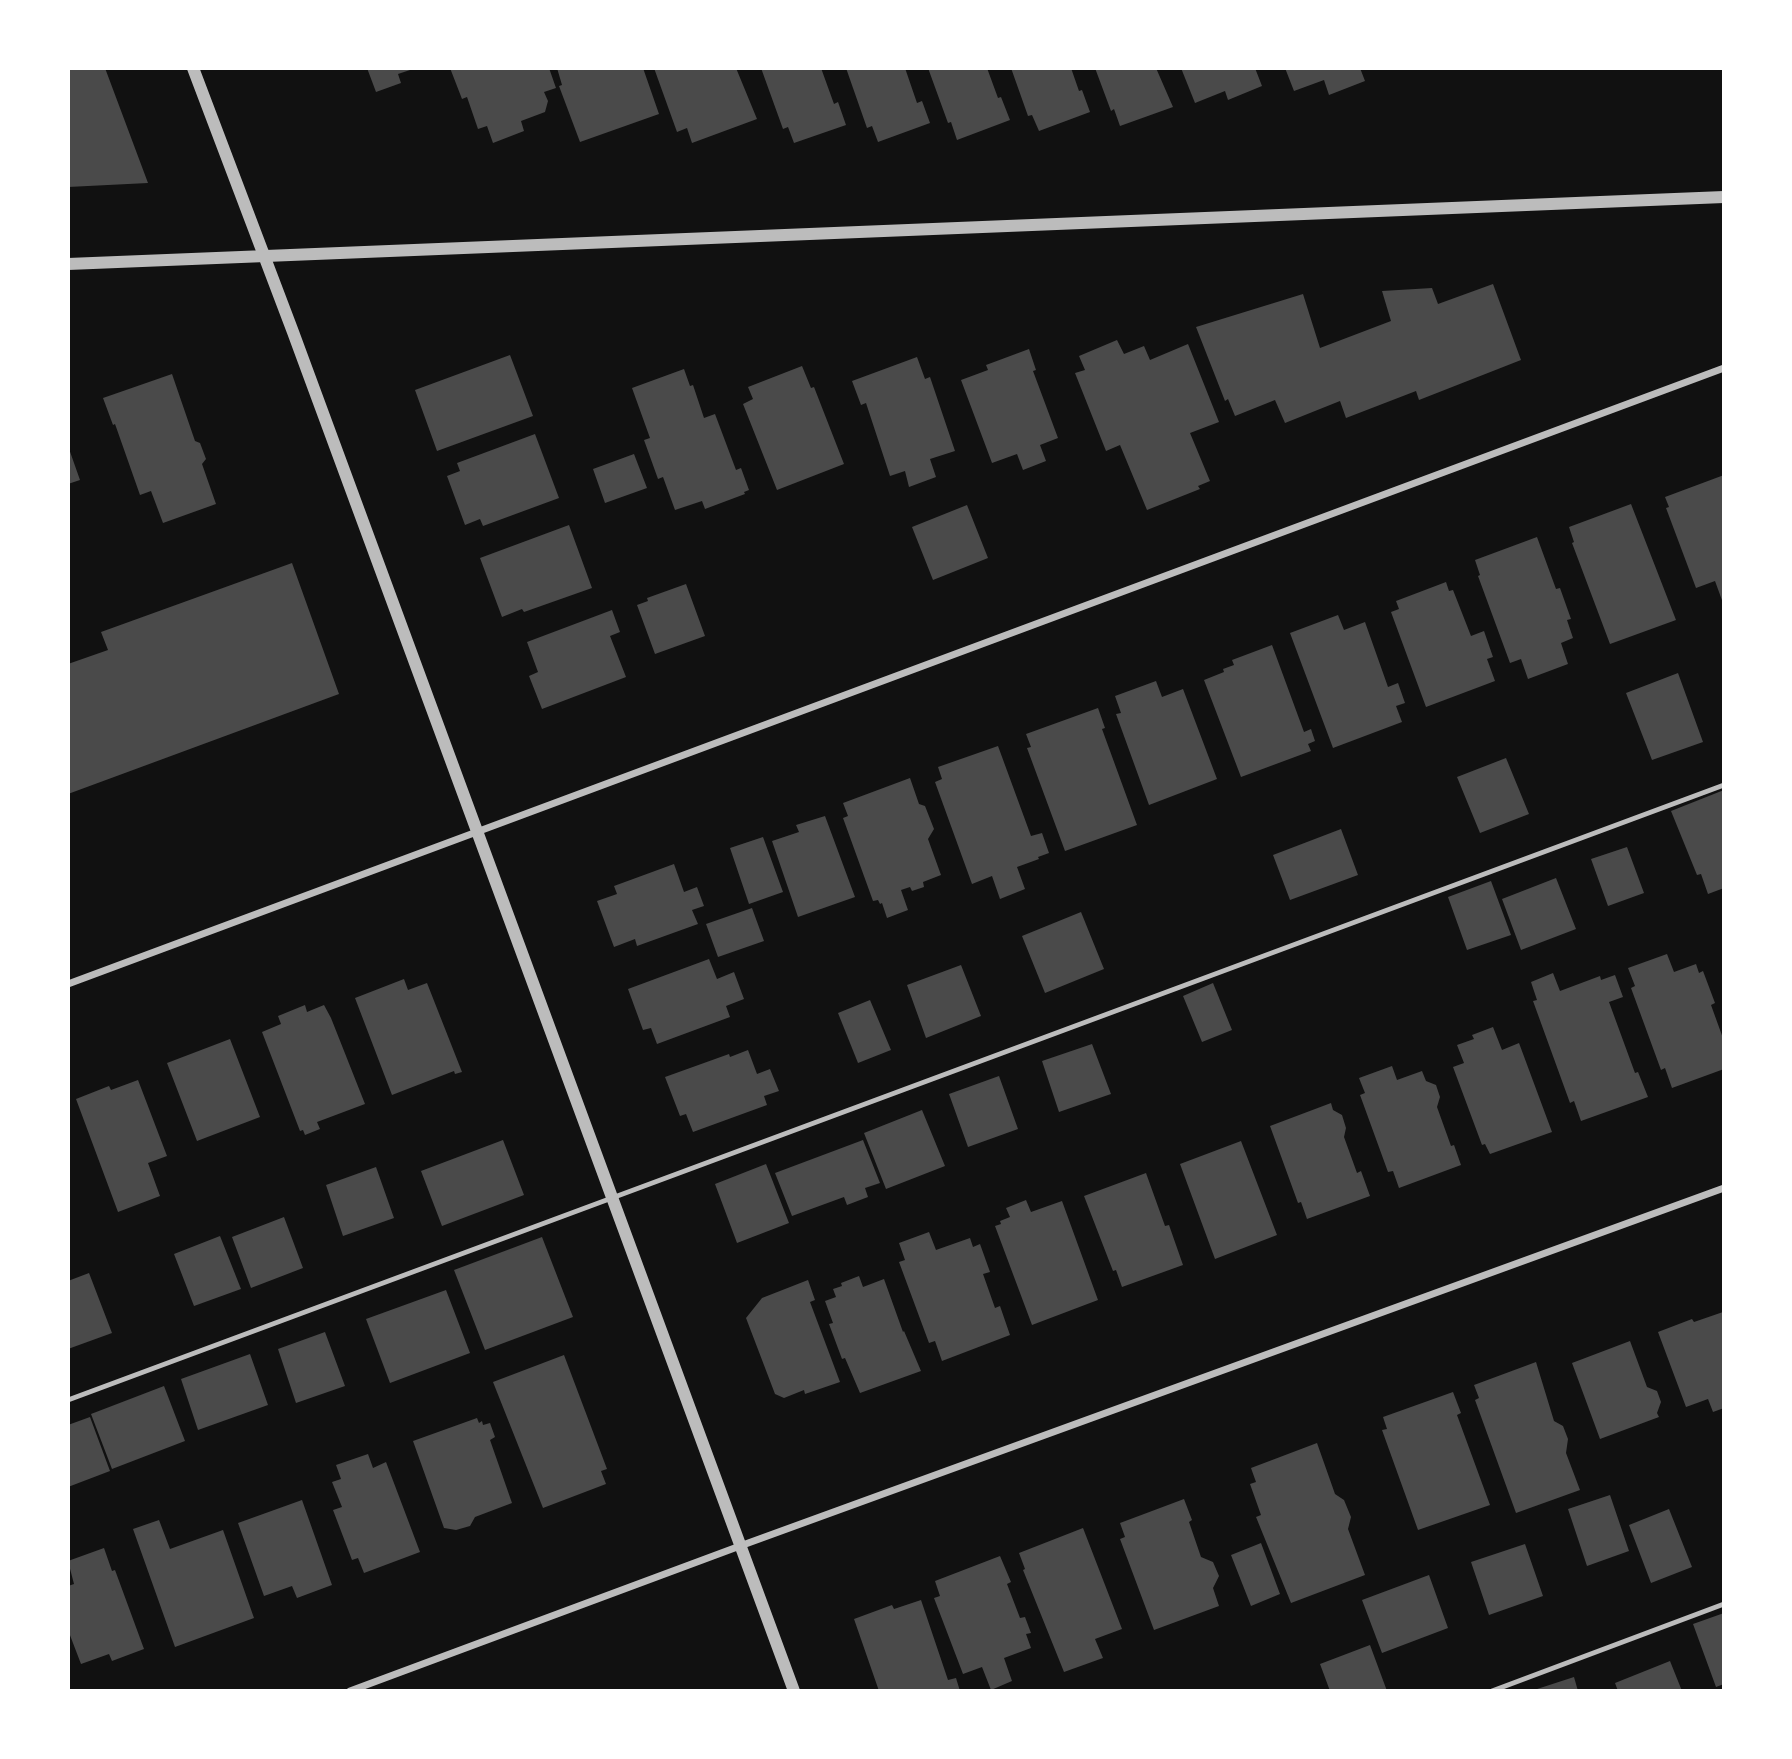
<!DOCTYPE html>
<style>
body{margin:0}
#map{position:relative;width:1792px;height:1759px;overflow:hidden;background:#111;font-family:"Public Sans",sans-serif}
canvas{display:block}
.frame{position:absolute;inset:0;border:70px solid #fff;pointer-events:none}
</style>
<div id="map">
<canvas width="1792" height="1759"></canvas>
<div class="frame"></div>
</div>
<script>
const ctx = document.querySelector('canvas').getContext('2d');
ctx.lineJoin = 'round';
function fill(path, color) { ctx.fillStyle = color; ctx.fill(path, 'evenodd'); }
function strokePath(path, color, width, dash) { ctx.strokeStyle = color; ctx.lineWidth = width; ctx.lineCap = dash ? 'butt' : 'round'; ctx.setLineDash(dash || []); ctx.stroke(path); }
fill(new Path2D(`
 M68 68H105L148 183 68 187Z
 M367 68H413V69L398 74 401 83 376 92Z
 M450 68H549L556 88 544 92 548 101 545 112 521 121 524 131 493 143 487 126 478 129 467 97 462 99Z
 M557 68H643L659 114 580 142 559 86 562 85Z
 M654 68H736L757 119 692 143 687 128 677 132Z
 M761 68H821L834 104 838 102 846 125 794 143 788 127 783 129Z
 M846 68H905L917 103 922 101 930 123 878 142 872 126 867 128Z
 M928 68H987L998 98 1001 97 1010 120 957 140 951 122 948 123Z
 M1011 68H1071L1079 91 1082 90 1090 112 1039 131 1032 115 1028 116Z
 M1095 68H1156L1173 107 1120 126 1114 109 1111 111Z
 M1181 68H1255L1262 86 1228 100 1225 91 1195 103Z
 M1285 68H1360L1365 81 1329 95 1324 80 1294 91Z
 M1493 284 1521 360 1419 400 1416 391 1346 418 1340 401 1285 423 1275 400 1235 416 1228 399 1225 401 1196 327 1303 294 1320 348 1391 321 1382 291 1432 288 1438 304Z
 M1117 340 1124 354 1144 346 1150 360 1188 344 1219 422 1190 433 1210 481 1198 486 1200 489 1147 510 1120 445 1106 451 1075 373 1085 370 1079 356Z
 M1029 349 1036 370 1033 371 1058 438 1040 445 1046 461 1023 470 1017 454 992 463 961 380 988 370 986 365Z
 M510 355 533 416 437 451 415 390Z
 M917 357 925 379 930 377 955 451 930 459 936 477 909 487 905 471 890 476 866 403 861 405 852 381Z
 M802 366 811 388 814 387 844 464 777 490 743 404 753 399 748 387Z
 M684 369 690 386 693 385 704 418 715 414 736 470 741 468 749 490 744 492 745 494 705 509 702 501 675 510 663 477 658 479 644 440 650 438 632 388Z
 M172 374 195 441 200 443 206 459 202 464 216 504 163 523 151 491 140 495 115 424 113 425 103 398Z
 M535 434 559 498 483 526 480 519 465 525 447 476 460 471 457 463Z
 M68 446 80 480 68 484Z
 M634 454 647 488 605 503 593 469Z
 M1724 475V603H1723L1715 581 1696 588 1666 508 1669 507 1665 497Z
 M1631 504 1676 620 1610 644 1572 543 1574 542 1569 527Z
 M967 505 988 558 933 580 912 527Z
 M569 525 592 588 524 612 522 609 502 617 480 558Z
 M1537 537 1556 589 1560 588 1571 619 1567 620 1573 638 1561 643 1568 664 1528 679 1521 659 1510 663 1478 576 1480 575 1475 560Z
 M292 563 339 694 68 794V664L108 650 101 632Z
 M1446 582 1449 591 1453 590 1471 636 1484 631 1493 657 1487 659 1495 681 1426 707 1391 612 1399 609 1396 601Z
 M686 584 705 636 655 654 637 605 648 601 647 598Z
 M612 610 620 632 610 636 626 677 542 709 529 676 538 672 527 642Z
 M1338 615 1344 630 1365 622 1388 687 1398 683 1405 703 1396 706 1402 722 1333 748 1290 633Z
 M1272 645 1304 732 1311 729 1315 741 1308 744 1311 751 1241 777 1204 680 1224 672 1223 669 1234 665 1232 660Z
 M1678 673 1703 742 1652 760 1626 693Z
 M1156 681 1162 697 1183 689 1217 779 1149 805 1116 714 1121 713 1115 696Z
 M1098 708 1105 728 1102 729 1137 825 1065 851 1027 748 1031 747 1026 734Z
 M998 746 1031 836 1042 833 1049 853 1038 857 1039 859 1017 867 1025 889 1000 899 992 876 972 884 935 782 942 779 938 767Z
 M1506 758 1529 814 1480 833 1457 777Z
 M910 778 919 804 925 806 934 829 928 839 941 875 923 882 924 887 912 891 910 887 901 890 908 910 887 918 882 903 880 904 878 900 873 901 843 818 848 816 843 803Z
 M1724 790V888L1708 894 1701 874 1697 875 1671 811Z
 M825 816 855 897 798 917 772 841 799 832 796 825Z
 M1341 829 1358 875 1290 900 1273 855Z
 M763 837 783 892 749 904 730 848Z
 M1627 847 1644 893 1608 906 1591 859Z
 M674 864 684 892 697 887 704 906 692 910 698 924 637 946 635 939 614 947 597 901 617 894 614 886Z
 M1556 878 1576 929 1521 950 1502 899Z
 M1491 881 1511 935 1467 950 1448 897Z
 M752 908 764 941 718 957 706 924Z
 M1081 912 1104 969 1045 993 1022 936Z
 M1667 954 1674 972 1696 964 1699 973 1703 971 1715 1003 1711 1005 1724 1041V1069L1672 1088 1665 1068 1661 1070 1631 988 1635 986 1628 968Z
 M709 959 717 979 734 972 744 999 726 1006 730 1017 657 1044 651 1028 643 1030 628 989Z
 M961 965 981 1016 926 1038 907 985Z
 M1553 973 1560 991 1600 976 1601 980 1615 975 1623 997 1609 1002 1635 1073 1638 1072 1648 1097 1581 1121 1574 1101 1570 1103 1533 1001 1537 1000 1531 982Z
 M404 979 408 990 427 983 462 1072 455 1074 454 1071 392 1095 355 998Z
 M1213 983 1232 1030 1202 1042 1183 996Z
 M870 1000 891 1050 858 1063 838 1013Z
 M305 1005 307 1012 324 1005 331 1018 365 1104 317 1122 320 1129 305 1135 303 1130 300 1131 262 1032 281 1024 278 1016Z
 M1493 1027 1502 1050 1519 1043 1552 1132 1490 1154 1485 1144 1482 1145 1453 1067 1464 1063 1457 1045 1474 1039 1472 1035Z
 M230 1039 260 1117 197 1141 167 1063Z
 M1092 1044 1111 1094 1059 1112 1042 1061Z
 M748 1050 757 1074 770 1069 779 1091 764 1096 767 1105 693 1132 686 1114 680 1116 665 1077 729 1054 730 1057Z
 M1392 1066 1397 1080 1422 1071 1426 1081 1436 1085 1440 1097 1437 1107 1451 1146 1454 1145 1461 1165 1399 1188 1393 1171 1388 1172 1360 1095 1365 1093 1359 1078Z
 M999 1076 1018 1129 968 1147 949 1094Z
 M138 1080 167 1156 148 1163 160 1196 118 1212 76 1099 109 1086 111 1090Z
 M1331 1103 1333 1110 1342 1115 1346 1128 1344 1137 1357 1173 1361 1171 1370 1196 1307 1219 1301 1202 1298 1203 1270 1126Z
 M922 1110 945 1166 886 1189 864 1133Z
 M503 1140 524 1195 442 1226 421 1171Z
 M863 1140 880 1183 865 1188 868 1197 847 1205 844 1197 792 1216 775 1173Z
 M1241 1141 1277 1235 1215 1259 1180 1164Z
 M766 1164 789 1223 737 1243 715 1184Z
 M376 1167 394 1218 343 1236 326 1185Z
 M1146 1173 1165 1226 1169 1225 1183 1265 1122 1287 1116 1270 1113 1271 1084 1196Z
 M1026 1200 1031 1212 1062 1201 1098 1300 1032 1325 995 1226 1001 1224 1000 1221 1010 1217 1006 1208Z
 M284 1217 303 1268 251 1288 232 1237Z
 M929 1232 936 1250 970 1238 973 1247 980 1244 990 1272 983 1274 995 1308 1000 1306 1010 1335 942 1361 935 1341 929 1343 899 1262 905 1260 899 1243Z
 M220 1236 241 1289 194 1306 174 1254Z
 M542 1237 573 1317 485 1350 454 1270Z
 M89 1273 112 1333 68 1349V1281Z
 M859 1276 863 1287 884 1279 903 1332 904 1331 921 1371 860 1393 845 1358 842 1359 829 1324 833 1323 825 1301 836 1297 833 1289 842 1286 841 1283Z
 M808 1280 815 1300 810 1302 840 1382 805 1394 804 1390 784 1398 775 1394 746 1318 762 1298Z
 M446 1290 470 1353 390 1383 366 1319Z
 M1723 1312 1724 1408 1713 1412 1708 1399 1686 1407 1658 1332 1692 1319 1694 1322Z
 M325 1332 345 1386 296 1403 278 1349Z
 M1630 1341 1647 1387 1657 1391 1661 1402 1657 1413 1659 1417 1600 1439 1572 1363Z
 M250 1354 268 1405 198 1430 181 1379Z
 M564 1355 607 1469 601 1471 606 1484 543 1508 493 1382Z
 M1536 1362 1554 1421 1563 1426 1568 1439 1566 1453 1580 1490 1516 1513 1475 1400 1479 1398 1474 1385Z
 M164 1386 185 1441 112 1469 91 1414Z
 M1453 1392 1461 1413 1457 1415 1490 1505 1418 1530 1382 1430 1387 1429 1383 1417Z
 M90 1417 110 1471 68 1487V1425Z
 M477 1418 479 1423 482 1421 483 1425 490 1423 495 1437 490 1440 512 1503 475 1517 470 1526 456 1530 444 1528 413 1441Z
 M1317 1443 1335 1494 1344 1500 1351 1517 1348 1529 1365 1575 1291 1603 1256 1517 1261 1515 1250 1484 1256 1482 1251 1468Z
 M368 1454 373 1468 386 1462 420 1552 364 1573 358 1558 352 1560 333 1510 342 1507 332 1482 341 1479 336 1465Z
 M1610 1495 1629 1551 1587 1566 1568 1509Z
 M1184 1499 1192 1520 1189 1522 1201 1557 1213 1562 1219 1576 1213 1588 1219 1606 1154 1630 1120 1539 1125 1537 1120 1523Z
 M302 1500 332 1585 297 1598 292 1586 264 1596 238 1523Z
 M1669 1509 1692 1567 1651 1583 1629 1525Z
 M159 1520 170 1549 223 1530 254 1618 175 1647 133 1529Z
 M1083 1528 1122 1629 1095 1639 1103 1658 1064 1672 1023 1570 1025 1569 1019 1553Z
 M1261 1543 1280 1594 1251 1606 1231 1555Z
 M1525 1544 1543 1596 1489 1615 1471 1562Z
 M104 1548 112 1571 115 1570 144 1649 112 1661 109 1654 81 1664 68 1630V1586L74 1584 68 1561Z
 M1000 1556 1011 1582 1007 1584 1020 1618 1025 1617 1031 1633 1026 1634 1031 1648 1004 1658 1012 1681 991 1690 982 1667 963 1674 934 1598 940 1596 935 1581Z
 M1429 1575 1448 1628 1382 1653 1362 1600Z
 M921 1600 948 1680 956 1678 960 1691H879L854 1619 892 1605 894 1609Z
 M1724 1613V1684L1716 1687 1693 1624Z
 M1370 1645 1387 1691H1330L1320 1664Z
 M1670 1661 1682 1691H1618L1615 1683Z
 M1574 1677 1578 1691H1534V1690Z`), '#4a4a4a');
strokePath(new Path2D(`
 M68 1400 1724 785
 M1492 1691 1724 1604`), '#bcbcbc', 5);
strokePath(new Path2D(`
 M68 984 1724 368
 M350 1691 740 1546 1724 1188`), '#bcbcbc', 7);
strokePath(new Path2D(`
 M193 68 293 332 794 1691
 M68 264 1724 197`), '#bcbcbc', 12);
</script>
